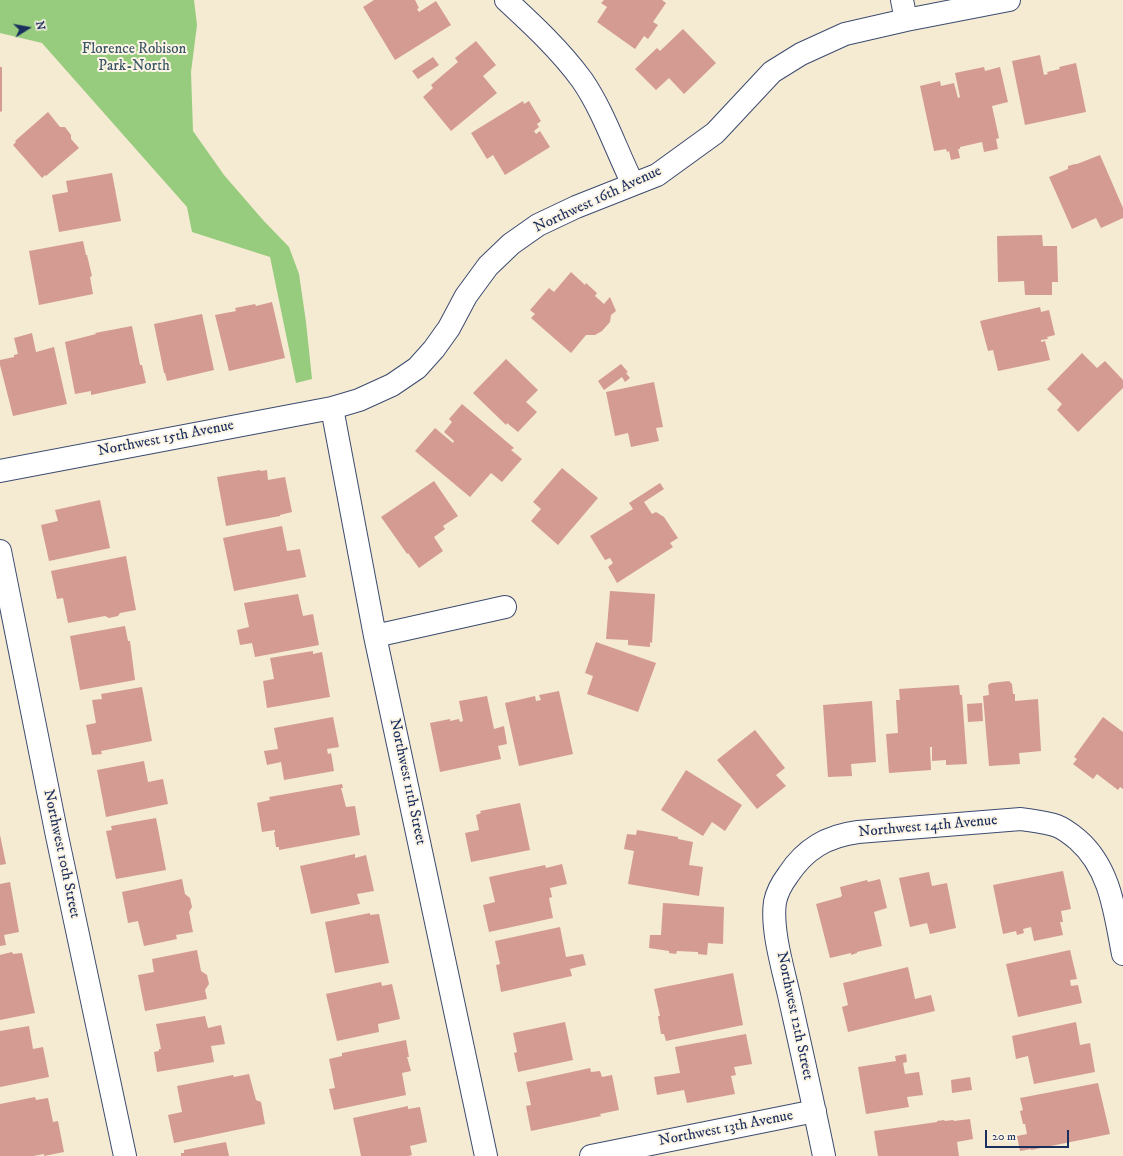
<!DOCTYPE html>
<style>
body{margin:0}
#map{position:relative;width:1123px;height:1156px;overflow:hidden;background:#f5ead2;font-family:"IM FELL DW Pica",serif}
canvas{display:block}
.north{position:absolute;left:8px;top:8px;width:40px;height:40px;-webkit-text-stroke:3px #fcf5e5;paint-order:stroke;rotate:79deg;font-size:11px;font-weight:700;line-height:16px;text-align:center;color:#1b2f5e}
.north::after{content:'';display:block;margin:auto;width:14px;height:18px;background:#1b2f5e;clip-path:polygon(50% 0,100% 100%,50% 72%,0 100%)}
.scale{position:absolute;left:985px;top:1130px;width:84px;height:18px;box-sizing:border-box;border:2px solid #1b2f5e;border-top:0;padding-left:5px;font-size:12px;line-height:14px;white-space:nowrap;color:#1b2f5e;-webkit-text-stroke:3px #fcf5e5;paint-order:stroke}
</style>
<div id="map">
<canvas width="1123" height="1156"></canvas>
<div class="north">N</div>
<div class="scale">20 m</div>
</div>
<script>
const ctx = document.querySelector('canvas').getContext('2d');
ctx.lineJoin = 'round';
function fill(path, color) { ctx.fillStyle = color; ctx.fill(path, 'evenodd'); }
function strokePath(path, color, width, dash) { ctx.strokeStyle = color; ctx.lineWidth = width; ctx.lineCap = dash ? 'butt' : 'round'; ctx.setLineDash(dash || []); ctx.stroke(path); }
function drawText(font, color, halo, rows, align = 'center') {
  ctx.font = font + ' "IM FELL DW Pica",serif'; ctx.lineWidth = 4; ctx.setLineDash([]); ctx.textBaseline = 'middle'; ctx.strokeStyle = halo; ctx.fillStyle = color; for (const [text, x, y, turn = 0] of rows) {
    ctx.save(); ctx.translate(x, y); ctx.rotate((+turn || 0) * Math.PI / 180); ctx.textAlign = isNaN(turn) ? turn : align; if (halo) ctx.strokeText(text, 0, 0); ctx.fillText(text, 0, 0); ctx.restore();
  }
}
fill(new Path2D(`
 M0 0H194L197 25 191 72 193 131 224 175 263 220 289 247 299 274 306 322 312 379 296 383 270 257 192 232 187 207 42 43 0 33Z`), '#97cc7e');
fill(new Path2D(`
 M374 0H415L419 8 417 9 419 12 436 1 451 25 395 60 363 7Z
 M604 0H662L666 3 653 22 658 25 648 39 644 36 635 49 597 22 607 7 601 3Z
 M683 29 716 63 684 94 669 78 656 90 635 69 657 48 660 51Z
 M476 41 496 65 483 76 497 93 451 131 423 97 433 88 431 85 458 62 455 58Z
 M1040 55 1044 75 1048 74 1047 72 1060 69 1059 67 1076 63 1086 112 1025 125 1012 61Z
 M433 57 439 65 418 79 412 71Z
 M0 67H2V111L0 112Z
 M984 67 985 71 1000 67 1008 102 992 106 999 138 996 139 998 149 984 152 982 142 960 147V149H958L960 158 951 160 949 151 947 152 946 149 934 151 920 86 940 81 941 86 954 83 958 98 960 97 955 73Z
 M523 101 524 104 529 101 541 121 537 124 539 127 534 131 536 134 540 131 550 147 505 175 493 155 487 159 471 133Z
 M48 112 60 127H65L71 135V139L79 148 46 176 45 175 42 178 13 145 16 142 15 141Z
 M1100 155 1123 208V218L1101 228 1096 218 1072 229 1049 177 1068 169V166L1075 164H1077Z
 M112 173 121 221 59 232 52 195 68 192 66 181Z
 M1042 235 1043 246H1057L1058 282H1052V295H1025L1024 281 998 282 997 236Z
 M83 241 86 255H87L92 276 90 277 93 294 39 305 29 251Z
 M571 272 585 285 586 283 597 293 595 296 604 304 610 297 616 311 611 315 610 322 602 331 595 335H586L571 353 531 318 535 314 530 310 549 288 554 292Z
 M272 302 285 358 229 371 215 315 236 311 235 308 255 304 256 306Z
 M1040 307 1041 312 1049 310 1055 335 1047 337 1048 339 1041 340V342L1045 341 1050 360 998 371 993 350 988 351 980 321Z
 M202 314 214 370 167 381 165 373H164L154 324Z
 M132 326 140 365H142L146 383 91 395V391L75 394 65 342 96 334 95 333Z
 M32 333 36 352 54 347 67 404 13 416 0 365V360L14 357V355L18 354 14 338Z
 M1082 353 1097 368 1105 361 1123 380V388L1078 432 1057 410 1062 404 1047 389Z
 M506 359 538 390 526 402 537 412 518 432 507 423 506 425 473 393Z
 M621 364 628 372 626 373 630 378 625 382 622 377 604 390 598 381Z
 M654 382 663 427 656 428 659 441 631 447 628 433 615 436 606 392Z
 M462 404 514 448 511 450 522 459 502 482 491 473 470 497 415 451 435 428 453 443 454 441 444 432 452 422 449 419Z
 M562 468 598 498 558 545 531 521 541 509 533 502Z
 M260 470 261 471 267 470 268 480 285 477 292 512 280 515V516L226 526 217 477Z
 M434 481 458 516 443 526 445 529 434 537 443 551 419 568 408 553 407 554 403 548 381 517Z
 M660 483 664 489 644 502 652 514 656 512 664 517 678 538 670 543 673 547 617 583 608 567 613 563 610 558 605 560 590 536 633 509 629 503Z
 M100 500 110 548 49 561 41 525 58 521 55 510Z
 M282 526 287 551 300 549 306 577 234 591 223 538Z
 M126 556 136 610 120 613 118 616 109 618 105 616 68 623 63 598 57 599 51 571Z
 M610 591 655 594 652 643 650 642V647L628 645V640L606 639Z
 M298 594 303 616 313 614 319 645 255 657 252 643 240 645 237 630 249 627 244 603Z
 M125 626 128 641H130L135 680 80 690 70 636Z
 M596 642 656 663 638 712 587 694 593 676 585 673Z
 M313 651V654L322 652 330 697 267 708 263 681 274 679 270 658Z
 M1009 681 1012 684 1013 694H1015V701L1038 699 1041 751 1019 753 1020 764 989 766 983 696 989 695 988 685 991 683Z
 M959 685 960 695H962L967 764 946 765V760L932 761V747H930L931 770 889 773 886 734 898 733 896 700H900L899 689Z
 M142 687 152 741 101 751 102 754 92 755 86 725 96 723 92 700 102 699 101 694Z
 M559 691 573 754 519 766 505 703 535 696 536 701 541 700 539 695Z
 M487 696 494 729 504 726 507 744 498 746 501 759 440 772 430 723 450 719V721L459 719 460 722 463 721 459 701Z
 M872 701 876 762 851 764 852 776 828 777 823 705Z
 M982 703 983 721 968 722 967 704Z
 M333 717 339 747 327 749 328 754 331 753 334 771 284 780 281 762 267 765 264 751 278 749 274 728Z
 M1103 717 1123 732V789L1120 787 1118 790 1097 774 1093 779 1073 764 1077 759 1074 757Z
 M755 730 785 768 776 775 786 786 757 809 717 760Z
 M144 761 148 782 163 779 168 804 106 817 97 770Z
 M686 770 742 805 725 831 712 822 703 836 661 810Z
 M342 784 343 788H341L346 807 355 806 360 835 279 850V847H276L274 832H275V830L262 832 257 803 270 800 269 797Z
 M520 803 530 850 471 862 465 833 479 830 476 815 481 813 480 811Z
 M156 818 166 870 116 879 106 831 112 830 111 826Z
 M637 830 678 837V839L693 842 689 865 703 867 699 896 628 884 634 851 624 849 627 834 636 835Z
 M0 835 6 864 0 865Z
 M355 854V858L366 855 374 891 357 894 360 904 311 914 300 866Z
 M562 864 567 884 550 888 552 897 549 898 553 918 489 932 483 905 495 902 489 877 545 865 546 868Z
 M1063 871 1071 909 1061 911 1063 922H1060L1063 935 1034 941 1031 927 1023 929 1024 933 1017 935 1016 931 1003 934 993 885Z
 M929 872 932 886 947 883 956 928 930 934 927 923 910 927 899 878Z
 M182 879 185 894 190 898 192 907 189 912 193 932 176 935 177 939 144 946 138 921 128 923 122 892Z
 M880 879 887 908 874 912 882 946 857 952V953L851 955V953L830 958 816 904 841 897V896H842L840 887 867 880 868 882Z
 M10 882 19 932 4 935 6 945 0 946V884Z
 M663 903 724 907 723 944 708 943 707 955 698 954V952L677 951 676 954 669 953V951L649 948 650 935H661Z
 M370 913V915L379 914 389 963 335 973 325 922Z
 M560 927 566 957 583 954 586 965 570 969 572 976 501 992 496 965 500 964 495 941Z
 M197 950 201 971 207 975 209 984 205 990 207 999 145 1011 138 975 154 972 152 959Z
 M1070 950 1077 979 1070 980 1071 986 1078 985 1082 1003 1018 1017 1006 964Z
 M12 952 13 954 22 953 35 1013 0 1020V955Z
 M908 967 915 999 931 995 935 1011 848 1032 842 1007 848 1005 843 983Z
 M733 973 743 1025 666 1041 664 1034H661L658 1016H660L654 989Z
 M381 982 382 986 392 984 400 1019 378 1024 379 1032 337 1041 326 994Z
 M205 1016 208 1028 221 1025 225 1044 211 1046 214 1062 157 1072 154 1052 159 1051V1049H161L156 1024Z
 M565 1022 573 1060 518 1072 514 1053 517 1052 513 1033Z
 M1076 1022 1080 1045 1090 1043 1095 1072 1034 1084 1028 1056 1016 1059 1012 1036Z
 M29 1026 33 1049 43 1047 49 1077 0 1087V1031Z
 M746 1034 752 1064 734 1067 736 1075 731 1076 735 1094 687 1103 684 1090 657 1095 654 1077 680 1073 675 1047Z
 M406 1040 409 1057H407L411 1071 402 1073 406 1095 334 1110 329 1089 335 1088 329 1059 342 1056V1053Z
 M906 1054 907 1062 903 1063 905 1074 919 1072 923 1095 907 1097 909 1107 866 1114 858 1067 896 1061 895 1056Z
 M590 1068 591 1072 600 1071 602 1077 612 1075 619 1110 600 1114 601 1116 531 1131 526 1106 531 1105 526 1082Z
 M249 1074 256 1100 261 1102 265 1124 174 1143 168 1115 182 1112 177 1086 233 1075 234 1077Z
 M970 1077 972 1090 952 1093 951 1080Z
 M1098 1083 1110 1134 1031 1150V1149L1020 1151 1017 1136 1027 1134 1025 1124H1023L1020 1111 1023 1110 1020 1098Z
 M35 1097 36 1100 48 1098 53 1122 58 1121 64 1152 44 1156V1154L33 1156H0V1104Z
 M408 1106V1109L420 1107 427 1142 410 1146 412 1155 408 1156H361L353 1118Z
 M970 1119 973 1139 957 1142 959 1156H878L874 1131 937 1122V1121L944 1120 945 1121 953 1120 954 1121Z
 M226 1142 229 1156H181V1153H184V1150Z`), '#d49b92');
const minor = new Path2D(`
 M506 0C533 25 560 50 582 80 604 112 616 150 633 184
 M902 0 906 20
 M332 408 375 636 486 1156
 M0 471 332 408 359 400 392 385 417 368 434 349 449 328 466 296 488 266 511 244 538 225 576 207 657 175 715 133 772 72 801 54 845 34 906 20 1009 0
 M0 551 57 836 125 1156
 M375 636 505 607
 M591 1156 815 1111
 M824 1156C813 1102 801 1049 789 995 783 969 771 929 775 902 777 892 782 883 788 875 805 849 827 836 858 832L1021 819C1033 821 1046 822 1057 826 1065 829 1072 835 1078 840 1111 869 1115 914 1123 954`);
strokePath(minor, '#3c4b6f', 24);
strokePath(minor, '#fff', 22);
drawText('15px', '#3a5666', '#fcf5e5', [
 ["Florence Robison",134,50],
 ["Park-North",134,67]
]);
drawText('15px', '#1b2f5e', '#fcf5e5', [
 ["Northwest 16th Avenue",598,200,-25],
 ["Northwest 15th Avenue",166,439,-11],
 ["Northwest 11th Street",407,782,78],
 ["Northwest 14th Avenue",928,827,-5],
 ["Northwest 10th Street",61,854,78],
 ["Northwest 12th Street",794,1016,78],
 ["Northwest 13th Avenue",726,1129,-11]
]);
</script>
